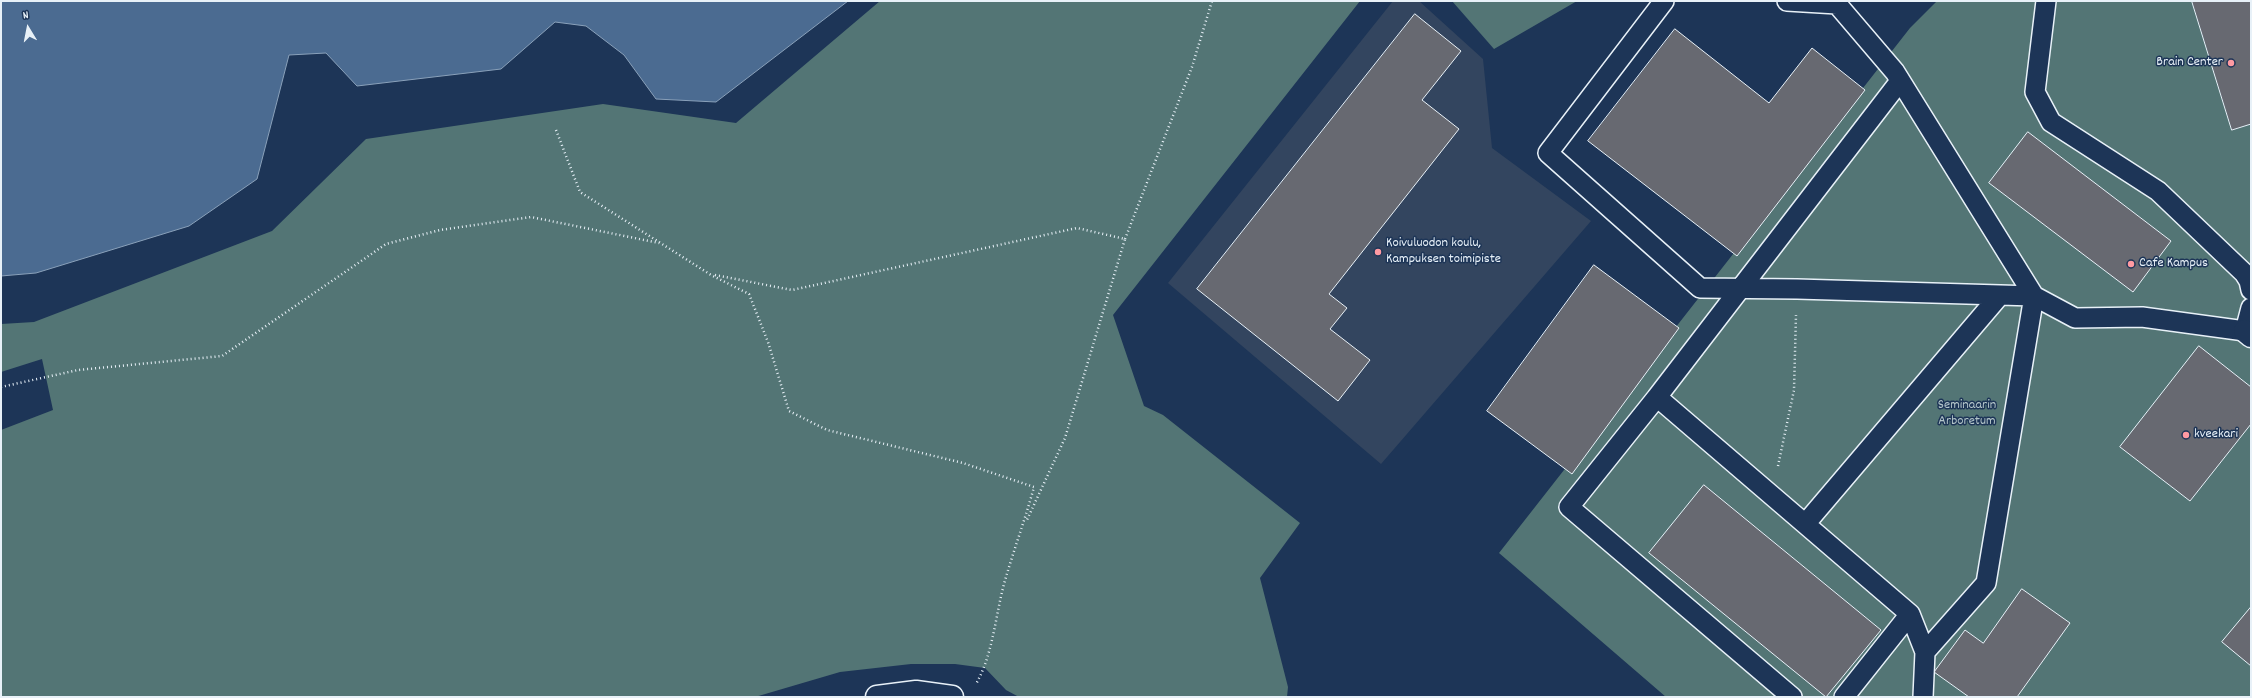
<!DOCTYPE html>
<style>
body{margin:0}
#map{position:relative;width:2252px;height:698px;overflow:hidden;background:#1d3557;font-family:Dekko,sans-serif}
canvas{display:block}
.frame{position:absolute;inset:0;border:2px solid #e8f1f8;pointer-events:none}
.north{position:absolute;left:8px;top:8px;width:40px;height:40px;-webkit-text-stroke:3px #1d3557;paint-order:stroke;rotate:350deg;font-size:11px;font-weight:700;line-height:16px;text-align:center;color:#e8f1f8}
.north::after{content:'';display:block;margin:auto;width:14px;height:18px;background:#e8f1f8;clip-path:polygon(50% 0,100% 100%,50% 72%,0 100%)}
</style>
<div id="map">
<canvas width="2252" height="698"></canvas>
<div class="frame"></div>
<div class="north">N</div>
</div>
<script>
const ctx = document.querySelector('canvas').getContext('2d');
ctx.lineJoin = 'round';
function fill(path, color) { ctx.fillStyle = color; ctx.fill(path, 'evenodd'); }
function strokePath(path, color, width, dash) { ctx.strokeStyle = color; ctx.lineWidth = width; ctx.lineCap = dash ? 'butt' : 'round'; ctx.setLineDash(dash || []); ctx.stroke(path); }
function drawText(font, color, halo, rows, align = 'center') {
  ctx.font = font + ' Dekko,sans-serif'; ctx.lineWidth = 3; ctx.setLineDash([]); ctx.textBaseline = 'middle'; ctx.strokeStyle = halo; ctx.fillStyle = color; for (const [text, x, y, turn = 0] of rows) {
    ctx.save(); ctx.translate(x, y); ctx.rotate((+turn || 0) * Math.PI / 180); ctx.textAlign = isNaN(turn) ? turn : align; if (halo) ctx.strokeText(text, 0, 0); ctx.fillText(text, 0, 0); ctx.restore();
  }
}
fill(new Path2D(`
 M1393 1H1419L1483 59 1492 148 1591 221 1381 464 1168 283Z`), '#33455f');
fill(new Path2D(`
 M880 1H1360L1113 315 1144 406 1163 415 1300 523 1260 578 1288 687 1287 697H1019L1006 690 985 668 955 664H911L840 672 755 697H1V430L53 410 42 359 1 372V324L34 322 272 231 366 139 603 104 736 123Z
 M1452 1H1577L1494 49Z
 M1937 1H2192L2232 130 2251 124V697H1666L1499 553 1910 28Z`), '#537575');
const water = new Path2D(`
 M1 1H848L716 102 656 99 624 55 586 26 555 22 501 69 357 86 326 53 289 55 257 179 189 226 36 273 1 276Z`);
fill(water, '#4b6b91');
strokePath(water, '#8aa1ba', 1);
const building = new Path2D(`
 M2192 1H2251V124L2232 130Z
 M1415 14 1461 51 1422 100 1459 129 1329 294 1347 308 1330 329 1370 360 1338 401 1197 289Z
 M1675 29 1769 103 1812 48 1865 90 1737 256 1588 141Z
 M2028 132 2171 241 2133 292 1989 183Z
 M1594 265 1679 328 1572 474 1487 411Z
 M2199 346 2251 387V424L2190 501 2120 447Z
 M1704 485 1881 630 1826 697 1649 553Z
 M2022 589 2070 623 2017 697H1969L1934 672 1965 630 1983 643Z
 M2251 607V666L2222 642Z`);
fill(building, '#676971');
strokePath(building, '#e8f1f8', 1);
const lane = new Path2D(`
 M1664 1 1548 153 1700 288 1797 289 2034 296 1986 583 1925 652
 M1787 1 1837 4 1836 1
 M2046 1 2035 92 2051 122 2158 191 2244 273 2249 281 2251 290
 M1837 4 1895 72 2034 296 2075 318 2142 317 2245 331 2251 308
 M1900 81 1657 397 1910 614 1925 652 1923 697
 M1657 397 1569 507 1792 697
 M1806 523 2000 295
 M1844 697 1910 614`);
const street = new Path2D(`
 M2245 331 2251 336
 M877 697 916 692 952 697`);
strokePath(lane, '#e8f1f8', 22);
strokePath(street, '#e8f1f8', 25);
strokePath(new Path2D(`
 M556 130 580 192 711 275 749 294 768 342 789 411 827 430 963 463 1034 487C1025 520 1013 552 1004 584 995 618 993 654 976 684
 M1125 239 1192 67 1212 1
 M715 275 792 290 1077 228 1125 239 1065 438 1026 522
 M1 387 78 370 222 356 386 244 440 230 531 217 659 243
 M1778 466 1794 390 1796 315`), '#e8f1f8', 2.5, [1, 3]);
strokePath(lane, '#1d3557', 19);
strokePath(street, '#1d3557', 22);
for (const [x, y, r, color] of [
 [2231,63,4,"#ff9aa2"],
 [1378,252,4,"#ff9aa2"],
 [2131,264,4,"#ff9aa2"],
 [2186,435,4,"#ff9aa2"]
]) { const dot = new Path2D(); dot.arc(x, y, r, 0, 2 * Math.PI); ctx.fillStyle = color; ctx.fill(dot); strokePath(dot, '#1d3557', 1.5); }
drawText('14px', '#e8f1f8', '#1d3557', [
 ["Brain Center",2223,63,"right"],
 ["Koivuluodon koulu,",1386,244],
 ["Kampuksen toimipiste",1386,260],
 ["Cafe Kampus",2139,264],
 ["kveekari",2194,435]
], 'left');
drawText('14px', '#b4c6ca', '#1d3557', [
 ["Seminaarin",1967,406],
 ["Arboretum",1967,422]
]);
</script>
